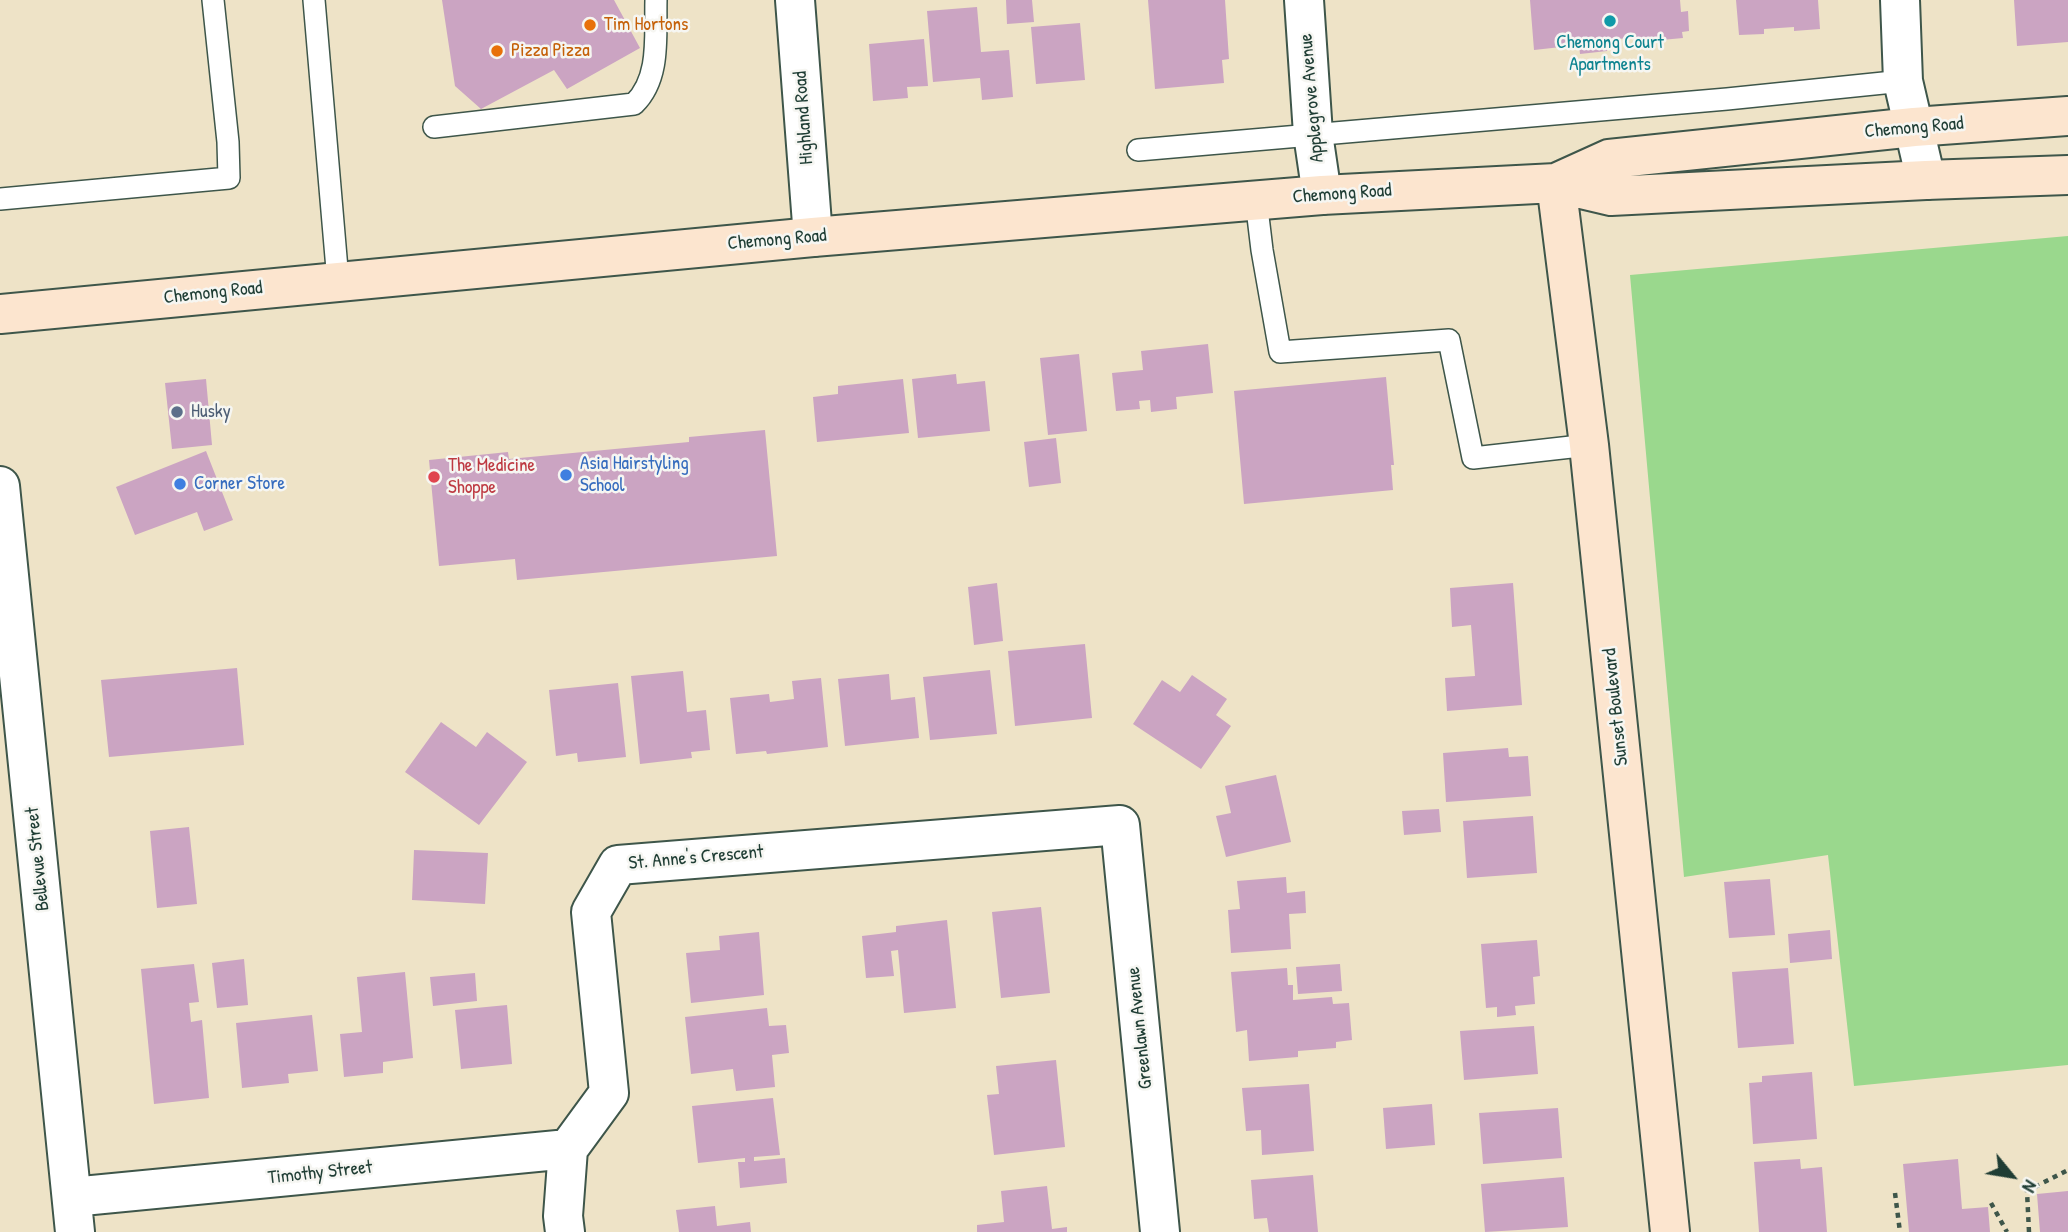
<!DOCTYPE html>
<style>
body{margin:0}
#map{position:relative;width:2068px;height:1232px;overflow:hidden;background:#eee3c7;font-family:"Patrick Hand",sans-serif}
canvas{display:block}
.north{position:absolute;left:1977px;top:1141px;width:70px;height:70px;-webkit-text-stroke:5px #f6f6f2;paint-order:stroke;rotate:120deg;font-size:19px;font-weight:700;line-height:28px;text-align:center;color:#1f3d34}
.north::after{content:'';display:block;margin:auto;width:24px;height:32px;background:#1f3d34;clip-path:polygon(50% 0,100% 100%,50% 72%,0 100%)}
</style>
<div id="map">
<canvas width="2068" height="1232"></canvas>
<div class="north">N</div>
</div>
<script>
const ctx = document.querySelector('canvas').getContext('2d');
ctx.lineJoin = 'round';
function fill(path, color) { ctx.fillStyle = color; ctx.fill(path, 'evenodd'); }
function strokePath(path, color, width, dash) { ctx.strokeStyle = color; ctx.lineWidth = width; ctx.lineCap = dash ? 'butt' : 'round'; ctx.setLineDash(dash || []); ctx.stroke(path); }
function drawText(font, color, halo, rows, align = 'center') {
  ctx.font = font + ' "Patrick Hand",sans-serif'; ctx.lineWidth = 5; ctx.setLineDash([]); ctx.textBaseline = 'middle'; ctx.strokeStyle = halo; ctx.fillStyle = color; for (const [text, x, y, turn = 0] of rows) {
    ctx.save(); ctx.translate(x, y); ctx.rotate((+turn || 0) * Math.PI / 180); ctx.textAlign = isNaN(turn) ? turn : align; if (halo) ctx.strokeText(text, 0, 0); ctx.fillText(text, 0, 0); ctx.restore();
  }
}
fill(new Path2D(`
 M2068 236V1065L1854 1086 1828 855 1684 877 1630 275Z`), '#9ad88d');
fill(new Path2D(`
 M442 0H614L640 48 567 89 554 70 481 109 455 86Z
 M1006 0H1032L1034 22 1007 24Z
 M1148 0H1225L1229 59 1222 60 1224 83 1155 89Z
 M1530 0H1680L1681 12 1688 11 1689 31 1682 32 1683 38 1640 42V37L1608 40 1606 43 1607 51 1580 54 1579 45 1534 50Z
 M1736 0H1818L1820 29 1794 31V27L1764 29V34L1739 35Z
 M2014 0H2068V42L2017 46Z
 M977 7 981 52 1009 50 1013 97 982 100 980 78 933 82 927 11Z
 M1080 23 1085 80 1036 84 1031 27Z
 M924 39 928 86 907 87 908 98 873 101 869 44Z
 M1208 344 1213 393 1176 397 1177 409 1151 412 1150 400 1139 401 1140 409 1116 411 1112 373 1143 370 1141 351Z
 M1079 354 1087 431 1048 435 1040 358Z
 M956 374 957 384 985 381 990 431 918 438 912 379Z
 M1386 377 1394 465H1391L1393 490 1244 504 1234 391Z
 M206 379 212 445 172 449 165 383Z
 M903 379 909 433 817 442 813 397 838 394V386Z
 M765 430 777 556 517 580 515 559 439 566 429 460 508 452 509 459 689 442V437Z
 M1056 438 1061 483 1029 487 1024 442Z
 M206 451 233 520 204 531 197 512 135 535 116 487Z
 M997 583 1003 641 974 645 968 587Z
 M1513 583 1522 705 1447 711 1445 678 1475 676 1471 625 1452 627 1450 588Z
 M1085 644 1092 718 1015 726 1008 651Z
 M237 668 244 745 109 757 101 680Z
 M990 670 997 734 930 740 923 677Z
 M683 671 687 712 706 710 710 750 691 752 692 758 640 764 631 676Z
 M889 674 891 700 915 697 919 738 845 746 838 679Z
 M1192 675 1227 699 1216 715 1231 726 1201 769 1133 724 1162 680 1180 692Z
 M821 678 828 747 767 754 766 751 736 754 730 698 769 694 770 702 794 699 792 681Z
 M618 683 626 757 578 762 577 753 556 756 549 690Z
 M441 722 476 747 487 732 527 762 479 825 405 772Z
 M1508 748 1509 757 1528 756 1531 796 1446 802 1443 753Z
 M1276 775 1291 842 1226 857 1216 816 1231 813 1225 786Z
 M1439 809 1441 832 1404 835 1402 811Z
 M1533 816 1537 873 1467 878 1463 821Z
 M189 827 197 904 157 908 150 831Z
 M414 850 488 853 485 904 412 900Z
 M1286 877 1287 893 1305 891 1306 913 1289 914 1291 949 1231 953 1228 910 1240 909 1237 881Z
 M1770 879 1775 935 1729 938 1724 882Z
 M1041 907 1050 993 1001 998 992 912Z
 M947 920 956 1008 904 1013 898 950 891 951 894 976 866 978 862 936 896 932V926Z
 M1830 930 1832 959 1790 963 1788 934Z
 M759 932 764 995 691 1003 686 953 720 950 719 936Z
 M1537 940 1540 976 1533 977 1535 1004 1515 1006 1516 1015 1497 1017V1007L1486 1008 1481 944Z
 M244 959 248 1005 217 1008 212 963Z
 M194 964 199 1002 189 1003 191 1022 202 1020 209 1098 154 1104 141 969Z
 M1340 964 1342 991 1298 994 1296 967Z
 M1287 968 1288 985H1293V1000L1332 997 1333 1004 1349 1003 1352 1040 1336 1042V1048L1298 1051V1057L1249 1061 1247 1030 1236 1032 1231 972Z
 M1788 968 1794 1044 1738 1048 1732 972Z
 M405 972 413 1058 383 1062V1073L344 1077 340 1034 362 1032 357 977Z
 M475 973 477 1001 433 1006 430 977Z
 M507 1005 512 1064 461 1069 455 1010Z
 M767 1008 769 1026 786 1025 789 1053 772 1055 775 1087 736 1091 733 1069 691 1074 685 1017Z
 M312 1015 318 1071 288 1074 289 1083 242 1088 236 1023Z
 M1534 1026 1538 1074 1464 1080 1460 1031Z
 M1056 1060 1065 1147 994 1155 987 1095 999 1094 996 1066Z
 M1812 1072 1817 1139 1753 1144 1749 1083 1762 1082V1076Z
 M1309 1084 1314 1151 1262 1155 1261 1130 1246 1131 1242 1088Z
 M773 1098 780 1155 754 1157V1161L785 1158 787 1183 740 1188 738 1162H745V1158L698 1163 692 1106Z
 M1432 1104 1435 1145 1386 1149 1383 1108Z
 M1558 1108 1562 1158 1483 1164 1479 1113Z
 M1800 1159 1801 1169 1822 1167 1827 1232H1759L1754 1162Z
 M1958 1159 1962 1209 1988 1207 1990 1232H1909L1903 1164Z
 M1313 1175 1318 1232H1269L1267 1218 1254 1219 1251 1180Z
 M1564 1177 1568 1227 1485 1232 1481 1184Z
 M1047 1186 1052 1229 1067 1227V1232H977V1225L1004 1222 1001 1191Z
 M2068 1191V1232H2040L2037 1194Z
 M715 1206 717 1226 750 1222 751 1232H679L676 1210Z`), '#cba4c2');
const lane = new Path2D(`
 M314 0 338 281
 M434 127 634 104C661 78 655 35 656 0
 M1138 150 1727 99 1903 81
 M0 199 229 178 228 142 213 0
 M1256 200 1262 250 1280 352 1449 340 1473 458 1589 445`);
const street = new Path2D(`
 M795 0 813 237
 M1304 0 1313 134 1322 195
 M1900 0 1903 81 1926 180
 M0 486 75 1232
 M72 1197 568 1149
 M565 1232 563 1216 568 1149 609 1093 591 912 618 865 1120 825 1160 1232`);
const secondary = new Path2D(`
 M1556 183 1589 445 1670 1232
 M1556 183 1609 159 1914 127 2068 116
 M0 314 813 237 1322 195 1556 183 1611 196 1926 180 2068 175`);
strokePath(lane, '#3e564a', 24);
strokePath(street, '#3e564a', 42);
strokePath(secondary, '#3e564a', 42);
strokePath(new Path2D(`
 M1895 1193 1900 1232
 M1991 1203 2007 1232
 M2029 1232 2027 1191 2068 1170`), '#3e564a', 4.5, [5, 5]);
strokePath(lane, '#fff', 21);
strokePath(street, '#fff', 38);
strokePath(secondary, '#fce5cf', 38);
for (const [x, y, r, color] of [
 [1610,21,7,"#0f9aa8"],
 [590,25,7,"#e8710a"],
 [497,51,7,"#e8710a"],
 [177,412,7,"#5c6f8a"],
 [566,475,7,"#3f7fe0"],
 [434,477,7,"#e0444e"],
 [180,484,7,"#3f7fe0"]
]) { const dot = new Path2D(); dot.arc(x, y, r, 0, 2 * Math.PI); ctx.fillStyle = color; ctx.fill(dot); strokePath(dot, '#f6f6f2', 2.5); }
drawText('19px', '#c56008', '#f6f6f2', [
 ["Tim Hortons",604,25],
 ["Pizza Pizza",511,51]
], 'left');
drawText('19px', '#0d838f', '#f6f6f2', [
 ["Chemong Court",1610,43],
 ["Apartments",1610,65]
]);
drawText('19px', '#1f3d34', '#f6f6f2', [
 ["Applegrove Avenue",1312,98,-95],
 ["Highland Road",804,118,-94],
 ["Chemong Road",1914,128,-5],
 ["Chemong Road",1342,194,-4],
 ["Chemong Road",777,240,-5],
 ["Chemong Road",213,293,-6],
 ["Sunset Boulevard",1616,707,-96],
 ["St. Anne's Crescent",696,858,-5],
 ["Bellevue Street",38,859,-96],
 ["Greenlawn Avenue",1140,1028,-96],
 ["Timothy Street",320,1173,-6]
]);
drawText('19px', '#4e5e75', '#f6f6f2', [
 ["Husky",191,412]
], 'left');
drawText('19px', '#366cbe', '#f6f6f2', [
 ["Asia Hairstyling",580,464],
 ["School",580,486],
 ["Corner Store",194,484]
], 'left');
drawText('19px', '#be3a42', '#f6f6f2', [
 ["The Medicine",448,466],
 ["Shoppe",448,488]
], 'left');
</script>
